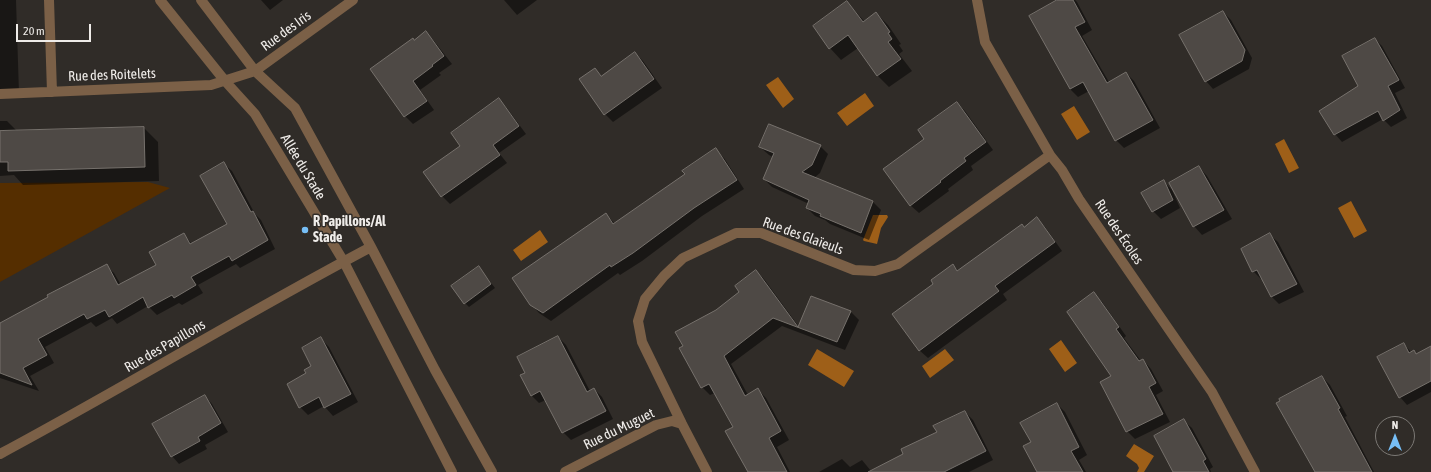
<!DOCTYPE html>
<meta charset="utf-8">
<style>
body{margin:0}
#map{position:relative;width:1431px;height:472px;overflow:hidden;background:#302c28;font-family:"Asap Condensed",sans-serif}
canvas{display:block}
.north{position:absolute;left:1375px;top:416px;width:40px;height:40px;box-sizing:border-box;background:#302c28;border:1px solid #7c7975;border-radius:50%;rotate:0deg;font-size:11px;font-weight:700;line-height:16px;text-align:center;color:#efece9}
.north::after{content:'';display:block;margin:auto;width:14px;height:18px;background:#77bff7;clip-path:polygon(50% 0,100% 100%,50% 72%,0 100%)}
.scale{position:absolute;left:16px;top:24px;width:75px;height:18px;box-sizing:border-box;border:2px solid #efece9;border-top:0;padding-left:5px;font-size:12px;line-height:14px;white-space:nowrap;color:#efece9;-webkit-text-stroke:3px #302c28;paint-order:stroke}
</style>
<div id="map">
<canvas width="1431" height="472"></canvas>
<div class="north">N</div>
<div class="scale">20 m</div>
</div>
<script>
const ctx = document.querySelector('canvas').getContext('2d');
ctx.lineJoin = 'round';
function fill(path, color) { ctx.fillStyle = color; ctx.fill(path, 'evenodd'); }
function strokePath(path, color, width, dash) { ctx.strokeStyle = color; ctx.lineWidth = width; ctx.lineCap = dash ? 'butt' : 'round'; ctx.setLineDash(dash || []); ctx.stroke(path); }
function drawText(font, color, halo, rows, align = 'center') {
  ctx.font = font + ' "Asap Condensed",sans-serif'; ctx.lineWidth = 3; ctx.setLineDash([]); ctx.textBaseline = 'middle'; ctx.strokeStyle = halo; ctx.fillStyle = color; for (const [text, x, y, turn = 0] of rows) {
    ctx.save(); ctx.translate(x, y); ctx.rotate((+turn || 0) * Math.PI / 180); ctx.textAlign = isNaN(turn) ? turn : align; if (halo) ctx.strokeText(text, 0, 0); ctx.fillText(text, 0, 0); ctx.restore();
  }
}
fill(new Path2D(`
 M148 182 170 188 0 282V183Z`), '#552e00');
fill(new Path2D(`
 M778 77 794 99 783 108 766 85Z
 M865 93 874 106 847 126 837 113Z
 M1074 106 1090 132 1077 140 1061 114Z
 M1284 139 1299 168 1289 173 1275 144Z
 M1351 201 1367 231 1354 238 1338 208Z
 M873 215H887L888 217 881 228 877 244 864 241 863 240Z
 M540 230 548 242 521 261 513 250Z
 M1061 340 1077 363 1065 372 1049 349Z
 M817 349 854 371 844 387 808 365Z
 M945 349 954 360 930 378 922 366Z
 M1134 444 1154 456 1144 472H1137L1139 468 1137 464 1126 456Z`), '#9e5f18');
fill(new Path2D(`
 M0 0H16L19 93H0Z
 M261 0H283L270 10Z
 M504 0H537L517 15Z
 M1059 0H1075L1077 2 1092 30 1082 36 1109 82 1126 73 1134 81 1160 128 1124 148 1116 140 1089 91 1078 97 1070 89Z
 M847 2 865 22 876 13 888 25 901 44 899 45 903 51 899 54 912 71 889 87 878 76 858 48 841 60 830 48Z
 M1223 12 1231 20 1252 58 1249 69 1213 89 1206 81Z
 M426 32 434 41 452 64 439 73 441 75 420 90 434 110 413 124 405 116 414 41Z
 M1375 39 1382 46 1405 88 1395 93 1407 118 1391 127 1383 119 1342 142 1335 134 1360 86Z
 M635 53 643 61 662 88 613 122 605 114 580 79 595 69 602 76Z
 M499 99 506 107 526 134 499 153 507 163 450 204 442 196 425 173 462 147Z
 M957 103 965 111 993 150 971 166 973 170 948 189 949 191 919 213 910 205 925 139Z
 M0 121H7L18 132 144 128 158 142 159 181 23 185 14 175 0 176Z
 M820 146 828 154 820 173 814 178 873 202 881 210 869 240 830 224 825 220 815 216 807 208 809 204 772 187 764 179 773 157 769 155 760 147Z
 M715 150 724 158 744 189 702 216 642 261 620 275 618 273 551 321 539 313 531 304 606 214 615 224 686 175Z
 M224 164 232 171 255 214 261 220 275 249 240 268 236 264 198 285 203 293 182 305 179 303 157 315 148 306 117 324 112 318 96 327 91 322 45 347 54 363 30 376 39 391 0 378V324L106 266 114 273 121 285 157 265 184 235 192 244 228 225Z
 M1199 167 1207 176 1232 219 1202 235 1194 226 1170 184Z
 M1164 182 1172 190 1180 208 1161 219 1153 211Z
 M1037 218 1045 227 1062 251 1003 294 1007 300 928 358 919 350 935 284 953 265 958 271 1025 228Z
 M1270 235 1278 242 1304 292 1279 304 1271 296 1262 279H1261L1253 271Z
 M479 267 495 288 469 307 465 303Z
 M756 271 764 279 799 327 811 297 851 312 859 320 845 350 782 326 731 364 748 395 758 390 766 398 789 440 777 447 790 472H752L734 428 715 393 710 395 702 387 716 311 741 292Z
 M1094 294 1102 302 1126 336 1124 338 1141 361 1143 360 1151 369 1163 391 1156 395 1170 422 1135 439 1127 431 1113 376Z
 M558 337 566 345 590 391 594 389 602 397 613 419 571 440 563 432 546 400 539 403 531 395 526 373Z
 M321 339 329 347 358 402 333 416 324 406 308 415 300 407Z
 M1404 344 1411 352H1414L1417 354 1431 347V392L1407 405 1400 397Z
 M1322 377 1330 385 1347 416 1345 417 1374 472H1328L1281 402Z
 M205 396 212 404 228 432 205 445 207 449 179 464 172 456Z
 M1057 404 1065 412 1087 455 1079 460 1086 472H1038L1032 443Z
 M965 412 973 420 993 460 969 472H819L842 459 850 467 862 460 871 471 904 455 938 432Z
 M1184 421 1192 428 1213 467 1210 469 1211 472H1174Z`), '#0007');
const building = new Path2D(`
 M1057 0H1073L1085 22 1075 27 1107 83 1126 72 1153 120 1115 141 1083 82 1070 89 1029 16Z
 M847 1 863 22 876 12 890 32 888 33 892 39 888 42 901 59 877 76 848 35 829 49 813 26Z
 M1223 11 1245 50 1242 61 1205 82 1179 35Z
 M426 31 444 56 432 65 433 66 413 81 427 101 404 117 370 69 413 38 414 40Z
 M1375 38 1399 80 1388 86 1400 110 1383 121 1378 111 1334 135 1319 111 1358 86 1342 56Z
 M635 52 654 79 604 115 579 79 595 68 601 76Z
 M499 98 519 126 493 145 500 155 441 197 423 172 460 146 451 133Z
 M957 102 986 142 964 158 966 161 940 181 941 182 910 206 883 169 924 139 918 130Z
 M769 124 821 145 812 165 802 172 873 201 861 233 820 216 821 214 806 208 809 200 763 179 774 153 759 147Z
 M144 127 145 167 8 171V162H0V131Z
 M716 148 737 180 694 208 633 253 611 267 610 265 543 313 530 305 512 278 606 213 613 224 685 174 682 171Z
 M224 162 251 212 253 211 268 240 232 261 229 256 191 277 196 285 174 298 172 295 148 308 143 297 109 317 105 310 87 319 84 314 38 339 47 355 23 368 32 385 0 373V323L48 297 47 295 107 264 118 285 156 265 149 252 184 233 190 244 227 224 200 176Z
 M1199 166 1224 210 1193 227 1169 183Z
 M1164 180 1173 200 1152 212 1141 193Z
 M1037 217 1055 242 995 286 999 291 919 351 892 314 933 284 931 280 953 264 957 271 1022 224 1024 227Z
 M1270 233 1297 284 1271 297 1257 270 1252 272 1241 249Z
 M479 266 491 284 464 304 451 286Z
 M756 270 798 327 811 296 851 311 837 342 773 318 724 356 745 396 758 388 781 431 769 438 787 472H748L725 431 733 427 709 384 701 388 679 348 683 346 675 332 716 310 739 292 735 286Z
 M1094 292 1119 327 1116 329 1139 361 1143 359 1156 383 1149 387 1163 414 1126 432 1100 382 1111 376 1067 312Z
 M558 336 587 392 594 388 606 411 562 433 540 391 531 396 520 375 525 373 517 357Z
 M321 337 351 394 324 408 319 397 299 408 287 384 306 373 304 370 311 366 302 348Z
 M1404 343 1409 353 1414 350 1416 354 1431 346V381L1399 398 1377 357Z
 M1322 376 1340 408 1338 409 1372 472H1315L1276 403 1280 401 1279 399Z
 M205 395 221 423 198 437 200 441 171 457 152 424Z
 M1057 403 1079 447 1071 451 1083 472H1037L1023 446 1031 442 1020 423Z
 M965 411 986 451 944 472H868L903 454 901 449 937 432 933 426Z
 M1184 419 1206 459 1203 461 1209 472H1173L1154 436Z`);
fill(building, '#4e4945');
strokePath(building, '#76716c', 1);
strokePath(new Path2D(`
 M49 0 52 92
 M160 0 225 81 255 114 344 262 452 472
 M201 0 255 71 295 108 371 247 435 370 492 472
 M977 0 985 42 1050 155 1062 170 1079 199 1212 392 1255 472
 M0 94 211 85 255 71 353 0
 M0 454C125 387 246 313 371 247
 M565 472 656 425 672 421 682 424
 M707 472 682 424 642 342 638 321 645 299 664 276 683 258 736 233H761L854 270 875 271 898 264 1050 155`), '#7b6047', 10);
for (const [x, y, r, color] of [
 [305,230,4,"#77bff7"]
]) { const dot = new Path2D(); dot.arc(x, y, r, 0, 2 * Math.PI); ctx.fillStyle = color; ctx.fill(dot); strokePath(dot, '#302c28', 1.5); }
drawText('14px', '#efece9', '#302c28', [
 ["Rue des Iris",286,31,-36],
 ["Rue des Roitelets",112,75,-2],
 ["Allée du Stade",303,167,59],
 ["Rue des Écoles",1119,232,56],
 ["Rue des Glaïeuls",803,236,20],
 ["Rue des Papillons",165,346,-30],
 ["Rue du Muguet",619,429,-26]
]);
drawText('bold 14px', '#efece9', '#302c28', [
 ["R Papillons/Al",313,222],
 ["Stade",313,238]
], 'left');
</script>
